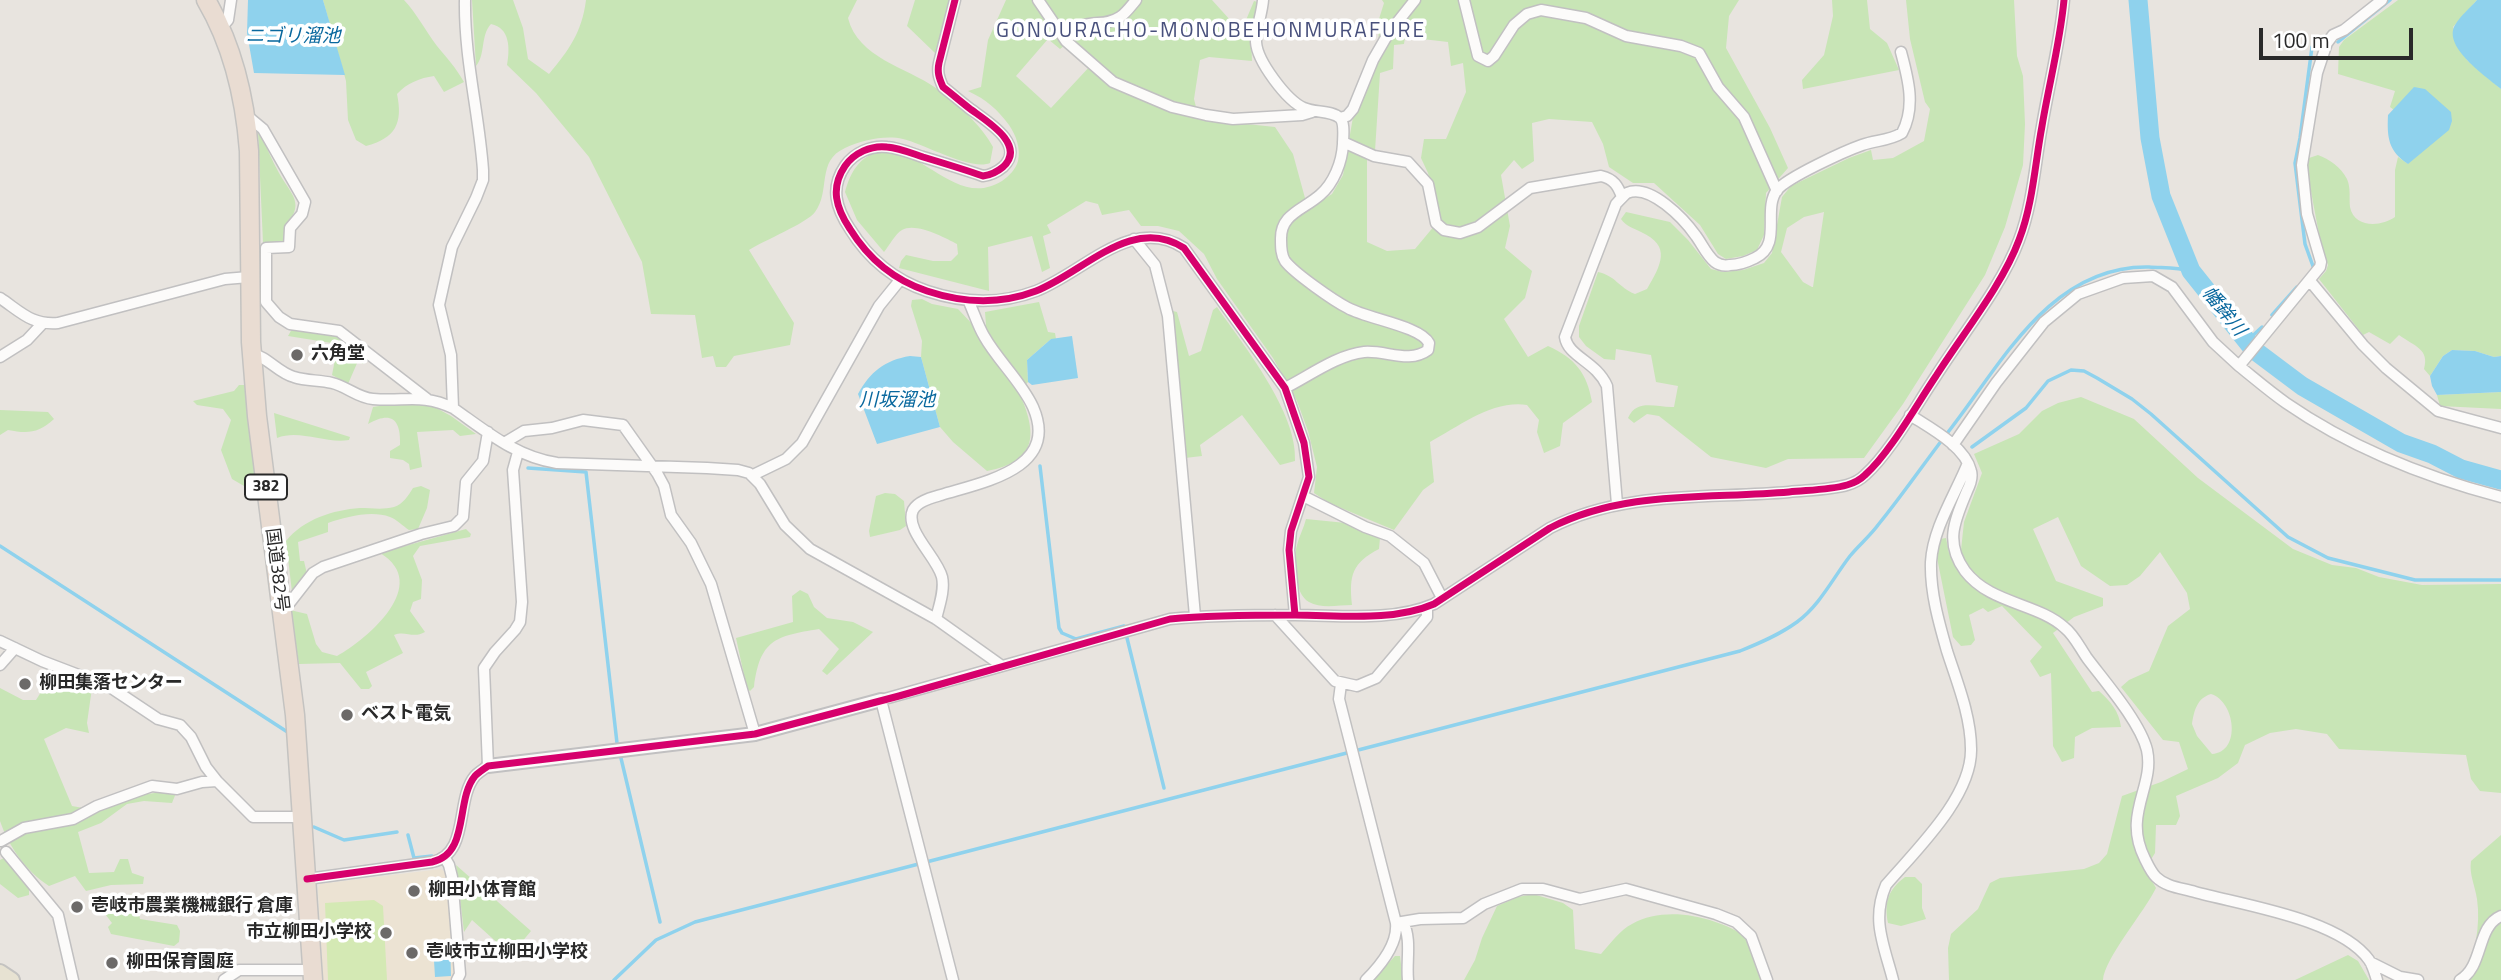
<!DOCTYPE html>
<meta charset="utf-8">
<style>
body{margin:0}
#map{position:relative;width:2501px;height:980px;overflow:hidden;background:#e8e4df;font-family:"Titillium Web",sans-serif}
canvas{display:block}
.scale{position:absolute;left:2259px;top:28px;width:154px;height:32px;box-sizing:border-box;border:4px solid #292929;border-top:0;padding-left:9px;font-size:21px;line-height:24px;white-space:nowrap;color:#292929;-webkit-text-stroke:5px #fff;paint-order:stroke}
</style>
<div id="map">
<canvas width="2501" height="980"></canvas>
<div class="scale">100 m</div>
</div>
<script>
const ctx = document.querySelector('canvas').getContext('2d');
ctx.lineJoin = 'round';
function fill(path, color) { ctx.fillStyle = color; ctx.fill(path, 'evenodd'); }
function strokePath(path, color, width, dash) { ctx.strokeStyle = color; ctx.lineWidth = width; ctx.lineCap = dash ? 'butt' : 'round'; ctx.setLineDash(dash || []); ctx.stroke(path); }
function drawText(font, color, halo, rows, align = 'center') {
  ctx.font = font + ' "Titillium Web","Noto Sans JP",sans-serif'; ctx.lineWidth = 7; ctx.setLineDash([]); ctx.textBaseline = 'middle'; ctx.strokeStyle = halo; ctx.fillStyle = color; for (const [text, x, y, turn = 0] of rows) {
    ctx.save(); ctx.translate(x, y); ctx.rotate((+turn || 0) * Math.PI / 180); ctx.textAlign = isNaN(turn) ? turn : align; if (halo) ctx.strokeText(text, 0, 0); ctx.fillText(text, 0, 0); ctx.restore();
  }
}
fill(new Path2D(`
 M441 869 445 872 457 976 454 980H323L318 889 320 884Z`), '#ece3d3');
fill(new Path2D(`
 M323 0H404C417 14 425 30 437 46 447 58 456 68 464 82L444 92 434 76C420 78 407 83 397 94 403 123 396 138 366 146L356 140 348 120 346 81Z
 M472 0H513L523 28 528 59 549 74C569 50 582 32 586 0H857L848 18C858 58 906 67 936 88 954 100 983 127 993 147L990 163C971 171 924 144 903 139 885 135 862 140 845 148 816 161 831 191 815 212 807 223 763 241 749 250L794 323 790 345 734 356 726 367H716L713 356 702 358 695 315 651 314 642 262 589 157 536 93 507 65C510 48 510 28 491 24 480 36 486 54 476 66Z
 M915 0H951L935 53 907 26Z
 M1006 0H1212L1241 32 1254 1 1258 2 1251 35 1252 61 1209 57 1200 60 1194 99 1199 119 1275 127 1293 154 1308 209 1332 194 1343 175 1353 117 1378 59 1379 19 1384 3 1382 0H1739L1729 16 1726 48 1770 128 1788 168 1766 193 1764 235 1757 250 1743 256 1726 259 1718 254 1700 225 1654 183H1633L1609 167 1603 144 1592 122 1549 119 1532 123 1534 161 1522 169 1514 160 1501 175 1510 226 1505 248 1532 271 1525 298 1504 319 1528 357 1548 346C1575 358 1587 373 1592 402L1563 423 1560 446 1544 453 1537 432 1539 420 1527 405C1492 400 1460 426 1430 442L1434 482 1423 490 1394 530 1329 503 1314 493 1317 467 1308 431 1297 401 1273 358 1217 279 1204 254 1179 231 1158 226H1141L1129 210 1102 215 1098 204 1086 201 1047 225 1051 233 1043 236 1050 268 1042 272 1032 236 988 247 989 291 899 268 901 261 906 255 933 261H951L958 254 957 244C945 238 916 222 902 230 895 234 889 246 884 252L857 220 845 192C850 173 860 154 882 152 924 147 957 209 1002 181 1009 176 1016 169 1018 161 1021 149 1016 135 1009 125 997 109 987 100 968 91L981 87 988 40ZM1405 37 1448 42 1451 66 1463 63 1466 92 1446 139H1424L1421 158 1428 173 1440 219 1415 249 1387 251 1367 242V148L1375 151 1380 73 1393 69 1394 45 1404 44ZM1048 39 1060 49 1072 40 1092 64 1051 108 1016 76Z
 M1832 0H1867L1870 29 1887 43 1899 70 1803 89 1802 80 1824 55 1833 16Z
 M1906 0H2014L2017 56 2023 76 2025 124 2023 165 2005 227 1985 275 1903 404 1864 458 1788 459 1766 468 1711 457 1659 416 1647 414 1634 423 1628 418C1637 398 1657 408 1674 407L1678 386 1656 382 1651 355 1616 349 1615 360 1604 359 1586 346 1579 337V326L1598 272C1616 276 1618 287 1635 294L1647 289C1661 265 1672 246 1641 232 1633 228 1626 226 1621 219L1626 212 1670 222 1688 240 1711 269 1723 272 1743 270 1764 263 1772 253 1782 197 1791 186 1849 158 1871 150 1873 160 1893 158 1924 141 1930 109 1925 102 1910 39ZM1824 212 1813 287H1812L1803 282 1781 252 1787 228 1804 217Z
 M2398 0H2477L2453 27 2467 60 2501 89V356L2494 357 2475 351 2452 350 2443 356 2430 376 2424 369C2430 349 2414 346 2399 335L2390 344 2369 332 2363 335 2319 279 2326 271 2328 265 2321 245 2307 170 2309 158 2318 155C2329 159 2341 167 2347 179 2351 188 2349 198 2350 207 2354 228 2381 227 2395 217V170L2398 157 2408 164 2415 87 2394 110 2390 107 2395 91 2338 74 2339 47 2344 40Z
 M258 132 262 136C267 148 272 161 279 173 292 196 306 203 284 228L285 243H263Z
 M922 299 932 304 958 309 976 328 986 325 985 312 1039 302 1048 332 1055 333 1056 339H1051L1027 360 1028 382 1019 392C1037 433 1039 461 987 471L953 442 940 427 921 357 922 341 911 306 912 300Z
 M1217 307C1244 346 1298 413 1295 461L1280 465 1242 415 1200 445 1202 456 1185 458 1173 311 1177 312 1189 356 1201 351 1213 310Z
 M292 329 337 334 366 357 363 364 358 361 348 384 332 375 338 344 288 336Z
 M239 385H245L255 478 251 483 244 486 232 479 221 450 231 420 223 409 197 405 193 401 234 391Z
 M2501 392V409L2440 406 2437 395Z
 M2081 397 2134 419 2198 478 2293 549 2332 565 2356 568 2379 577 2422 585 2501 584V793L2480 791 2471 779 2466 755 2339 749 2327 734 2296 729 2270 733 2245 745 2238 763 2218 778 2176 796 2180 816 2176 825H2156L2155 853 2145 869 2156 888C2145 911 2104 959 2103 980H1949L1948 948 1951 934 1978 909 1990 883 2000 878 2084 869 2099 863 2107 854 2122 796 2161 782 2188 769 2179 742 2163 740 2121 687 2129 680 2149 671 2168 626 2190 609 2187 593 2160 552 2140 576 2127 585 2110 586 2081 566 2058 517 2033 529 2056 581 2103 598V606L2074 617 2053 633 2092 692 2099 691C2111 702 2119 711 2121 727L2092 728 2075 737 2074 758 2062 762 2053 746 2051 673 2040 677 2030 661 2042 647 2002 606 1988 612 1983 608 1969 615 1975 640 1971 645 1961 646 1953 637 1937 558 1940 539 1946 538 1949 553 1961 550 1964 522 1982 473 1974 454 2019 434 2042 411 2058 403ZM2211 694C2235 701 2242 752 2212 754L2197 736 2192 724C2194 711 2197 698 2211 694Z
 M398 403 429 404 451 416 476 434 460 436 453 430 417 432 422 467 410 470 409 464 403 460 390 458V451L400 445C401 420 392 410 368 424L373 407Z
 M0 410 48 412 54 419C39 433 28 434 8 430L0 435Z
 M274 413 350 437 349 440C325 444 300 429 277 438Z
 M421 486 430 490 427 508 418 529 409 530C403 526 396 519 390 517 371 510 346 517 328 523V532L298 542 300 561H304L307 574 292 592 286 541C304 519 333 510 360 508 371 508 383 510 394 507 403 504 408 496 413 488Z
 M885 493 895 494 904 501 906 526 900 530 870 537 869 531 876 496Z
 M1306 519 1346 523 1380 538 1379 549C1352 563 1349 575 1352 605 1338 605 1321 609 1309 602 1294 594 1293 559 1297 545 1299 536 1304 528 1306 519Z
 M466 529 471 534 470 537 420 546 413 556 422 580 421 599 413 602 410 611 425 632C413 639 405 630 394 635L403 653 366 672 372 686 369 689H361L340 663 299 664 290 610 307 614 316 644 322 652 337 656C368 639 432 584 380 553Z
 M800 590 808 594 814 607 827 618 853 622 873 632 827 675 822 671 839 649 819 629C775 636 760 640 754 687L750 691 747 689 736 638 793 622 792 596Z
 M51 676 92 688 87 723 89 733 66 728 44 739 72 806C81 807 92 811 100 809 132 801 139 790 176 793L172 803 144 801 127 804 101 823 78 832 89 873 114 872 120 859H128L132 873 144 877 143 884 111 885 86 891 75 876 49 886C26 871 9 847 0 821V688L23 700H36Z
 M2501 835V980H2467C2474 953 2481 926 2477 899 2475 885 2469 875 2471 861Z
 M4 858 9 861 29 887V895L18 898 0 884V860Z
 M456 865 531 931 511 955 472 920 464 932Z
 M1905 877H1915L1922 884V908L1926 919 1901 926 1888 923C1884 902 1888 890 1905 877Z
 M134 894 140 919 177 925 180 931 179 942 174 946 111 934 108 927 112 923 95 901Z
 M1533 894 1563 903 1573 910 1575 949 1601 954C1610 944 1620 930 1632 924 1668 904 1719 918 1750 939L1762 980H1464L1475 960 1482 938 1497 906 1518 897Z
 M2348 955 2358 961 2369 980H2295Z
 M1395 956H1400L1403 980H1373Z`), '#c8e5b6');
fill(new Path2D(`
 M374 900 383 906 387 980H328L325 903Z`), '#d4e9b4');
fill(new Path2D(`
 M248 0H323L345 75 254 73 247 33Z
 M2477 0H2501V89C2487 77 2442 47 2455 25 2460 16 2470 8 2477 0Z
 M2414 87 2425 89 2451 112 2452 121 2449 130 2408 164C2388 151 2387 137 2388 115Z
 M1072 336 1078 378 1032 385 1028 382 1027 360 1051 339Z
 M2452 350 2475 351 2494 357 2501 356V392L2437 395 2432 386 2430 376 2443 356Z
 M910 356 921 357 940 427 877 444 858 394C870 372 885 360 910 356Z
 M450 943 451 976 435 977 433 944Z`), '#8fd2ed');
strokePath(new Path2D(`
 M2338 42 2390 0
 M2312 47 2300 138 2295 163 2305 244 2314 269
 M2272 315 2297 287
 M2247 341 2262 327
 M1972 447 2026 408 2048 381 2071 370 2084 371 2097 378 2132 399 2151 414 2288 537 2328 558 2415 580H2501
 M1040 466 1059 628 1062 633 1076 639 1124 626
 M528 468 586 472 617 743
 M0 546 289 733
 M1127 638 1164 788
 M620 754 660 922
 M314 827 344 840 397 832
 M408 835 414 858 432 856
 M614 980 656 940 695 922 1740 651C1760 643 1779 635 1797 622 1820 605 1833 578 1850 556 1859 545 1870 536 1878 525 1904 493 1927 459 1952 427 2003 361 2052 265 2149 267 2163 268 2177 267 2191 271`), '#8fd2ed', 3.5);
strokePath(new Path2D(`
 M2138 0 2150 138 2161 196 2191 271 2254 350 2302 386 2401 443 2432 454 2461 469 2501 480`), '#8fd2ed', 19);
const street = new Path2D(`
 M955 0 939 63C937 72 939 78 943 87 952 94 960 101 969 108 983 119 1028 144 1003 167 997 172 991 175 983 176 963 169 943 163 923 157 911 153 899 148 887 147 871 145 854 153 845 166 830 188 836 208 850 229 868 258 894 280 927 291 963 303 999 305 1036 291 1083 273 1132 214 1184 248L1285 388 1304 443 1309 477 1291 531 1289 550 1295 615
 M1038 0 1066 41 1113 82 1172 107 1206 115 1233 119 1302 115 1312 112
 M1263 0C1262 14 1256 28 1256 42 1257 61 1287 101 1304 108 1315 113 1331 110 1340 118 1345 123 1343 137 1343 144 1342 162 1334 183 1320 195 1303 210 1280 214 1281 240 1281 247 1281 255 1285 261 1294 273 1334 301 1348 308 1368 319 1420 326 1429 343L1428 350C1409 364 1386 350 1364 352 1337 355 1309 376 1285 388
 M1464 0 1478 56 1488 61 1494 56 1514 25 1527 14 1541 10 1586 18 1626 36 1681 46 1699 53 1718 87 1744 117 1777 191
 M221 28 228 20 231 0
 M1066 41C1084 13 1100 30 1120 17 1126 13 1131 6 1136 0
 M1340 118 1347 116 1353 109 1373 60 1388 34 1415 0
 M247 120 251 119 263 129 305 202 302 214 290 228 289 247 266 248V302L279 317 290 324 339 331 427 399
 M1343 142 1374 156 1408 162 1428 184 1436 223 1444 230 1460 233 1478 227 1530 188 1601 176C1614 179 1618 186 1622 197
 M1134 239 1155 265 1168 316 1195 616
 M2310 281 2363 345 2386 368 2438 411 2501 428
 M0 298C21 312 31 325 58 323L225 279 249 277
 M252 354C267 356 278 373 294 377 306 381 319 380 332 383 346 386 358 398 373 399 404 402 422 393 453 408 486 431 516 457 557 463L707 468 738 470 749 473 760 484 785 525 810 549 936 619 1002 666
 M0 357 27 340 42 324
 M2239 366C2254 378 2269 391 2286 403 2351 448 2425 477 2501 497
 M453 408 451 355 439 305 452 247 476 198 483 180V170C479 113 464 58 465 0
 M1910 415C1930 428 1965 446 1971 471 1973 478 1970 485 1967 491 1955 520 1944 542 1965 571 1990 604 2038 603 2065 628 2074 635 2080 648 2087 658 2105 682 2140 722 2147 750 2155 787 2122 814 2145 859 2148 865 2151 872 2156 877 2166 887 2181 888 2195 892 2242 905 2340 919 2369 960 2373 966 2375 974 2377 980
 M504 443 524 431 552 428 583 420 623 425 657 473 664 486 671 515 691 543 711 584 755 734
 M1953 445 1996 383 2044 322 2078 294 2123 278 2153 276 2172 287 2213 342 2239 366 2320 267 2321 262 2307 214 2302 165 2317 73 2327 43 2333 35 2344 30 2382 0
 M753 475 786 459 802 443 879 306 900 280
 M1303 496 1365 527 1390 536 1424 563 1442 598
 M1617 504 1607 386C1596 361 1568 357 1565 337L1616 204C1619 201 1623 196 1627 193 1650 183 1684 219 1696 236 1702 244 1707 256 1715 262 1719 265 1725 266 1730 265 1739 265 1747 262 1755 258 1783 245 1762 210 1777 190 1788 177 1845 151 1862 145 1876 140 1889 141 1902 133 1916 107 1908 78 1901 52
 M281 606 288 605 313 573 323 567 421 534 454 526 463 517 466 482 483 461 488 432
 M1275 615 1335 681 1357 686 1376 678 1427 617V607
 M936 619C939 606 945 590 942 577 937 557 904 530 913 510 918 501 931 498 941 495 983 482 1060 469 1033 407 1021 381 998 361 984 336 978 326 974 313 969 302
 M0 641 42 661 110 687 158 719 180 725 191 737 206 767 217 781 253 817H303
 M0 665 15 648
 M1341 684 1339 699 1396 923C1398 944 1380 966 1366 980
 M1 841 24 828 73 819 97 806 152 786 177 789 202 782 217 781
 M6 852 58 915 73 980
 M445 858 449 865 452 877 460 974 457 980
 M307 879 432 862C470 854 455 800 475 776 479 772 484 769 488 766L484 668 495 652 515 630 520 622 522 602 513 470 518 452
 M1403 922C1412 940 1406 960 1408 980
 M1396 923 1420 919 1463 918 1484 904 1522 889H1543L1580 899 1626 889 1716 914 1736 922 1751 936 1767 980
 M2370 962 2400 977 2418 980
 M224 980 239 970H312
 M953 980 881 700 1170 619C1211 615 1253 615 1295 615 1340 615 1392 622 1434 604L1550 528C1624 490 1708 499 1789 492 1808 490 1829 490 1847 485 1854 483 1860 480 1865 475 1890 453 1917 404 1936 376 1962 335 2003 284 2019 240 2033 204 2035 163 2042 126 2049 84 2060 43 2064 0
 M1893 980C1884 945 1871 920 1886 885 1916 850 1972 797 1971 749 1971 716 1957 682 1947 651 1939 623 1930 592 1931 562 1933 528 1955 495 1968 463
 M2460 980C2484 966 2476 927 2501 916`);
const secondary = new Path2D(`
 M488 766 755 734 881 700`);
const primary = new Path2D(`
 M0 972 12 980`);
const highway = new Path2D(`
 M206 0C233 46 245 98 249 151L251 342 257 416 295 715 313 980`);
strokePath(street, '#c1c0c1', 13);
strokePath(secondary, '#c1c0c1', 16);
strokePath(primary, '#c4c3c1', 18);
strokePath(highway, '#c4c3c1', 21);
strokePath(street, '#fcfbfa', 10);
strokePath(secondary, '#fcfbfa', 12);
strokePath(primary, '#e7e2d2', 14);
strokePath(highway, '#e9dcd2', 18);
strokePath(new Path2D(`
 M955 0 939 63C937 72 939 78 943 87 952 94 960 101 969 108 983 119 1028 144 1003 167 997 172 991 175 983 176 963 169 943 163 923 157 911 153 899 148 887 147 871 145 854 153 845 166 830 188 836 208 850 229 868 258 894 280 927 291 963 303 999 305 1036 291 1083 273 1132 214 1184 248L1285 388 1304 443 1309 477 1291 531 1289 550 1295 615
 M307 879 432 862C470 854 455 800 475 776 479 772 484 769 488 766L755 734 899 696 1170 619C1211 615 1253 615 1295 615 1340 615 1392 622 1434 604L1550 528C1624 490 1708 499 1789 492 1808 490 1829 490 1847 485 1854 483 1860 480 1865 475 1890 453 1917 404 1936 376 1962 335 2003 284 2019 240 2033 204 2035 163 2042 126 2049 84 2060 43 2064 0`), '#d6006c', 7);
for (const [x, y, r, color] of [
 [297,355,7,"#6c6a69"],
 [25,684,7,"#6c6a69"],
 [347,715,7,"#6c6a69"],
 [414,891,7,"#6c6a69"],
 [77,907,7,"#6c6a69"],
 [386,933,7,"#6c6a69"],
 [412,953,7,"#6c6a69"],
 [112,963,7,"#6c6a69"]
]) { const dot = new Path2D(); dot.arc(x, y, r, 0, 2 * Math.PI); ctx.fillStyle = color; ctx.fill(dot); strokePath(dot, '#fff', 2.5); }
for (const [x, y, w] of [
 [266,487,42]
]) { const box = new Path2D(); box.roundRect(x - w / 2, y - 12.5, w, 25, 5); ctx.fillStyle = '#fff'; ctx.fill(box); strokePath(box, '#292929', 2); }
drawText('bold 16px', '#292929', null, [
 ["382",266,487]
]);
drawText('bold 18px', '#292929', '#fff', [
 ["六角堂",311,355],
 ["柳田集落センター",39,684],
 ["ベスト電気",361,715],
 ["柳田小体育館",428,891],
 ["壱岐市農業機械銀行 倉庫",91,907],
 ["市立柳田小学校",372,933,"right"],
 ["壱岐市立柳田小学校",426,953],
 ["柳田保育園庭",126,963]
], 'left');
drawText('18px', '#292929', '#fff', [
 ["国道382号",276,570,83]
]);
drawText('italic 19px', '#09689e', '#fff', [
 ["ニゴリ溜池",293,37],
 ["幡鉾川",2223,312,51],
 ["川坂溜池",897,401]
]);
ctx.letterSpacing = '2px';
drawText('21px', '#48507c', '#fff', [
 ["GONOURACHO-MONOBEHONMURAFURE",1211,32]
]);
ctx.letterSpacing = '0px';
</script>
